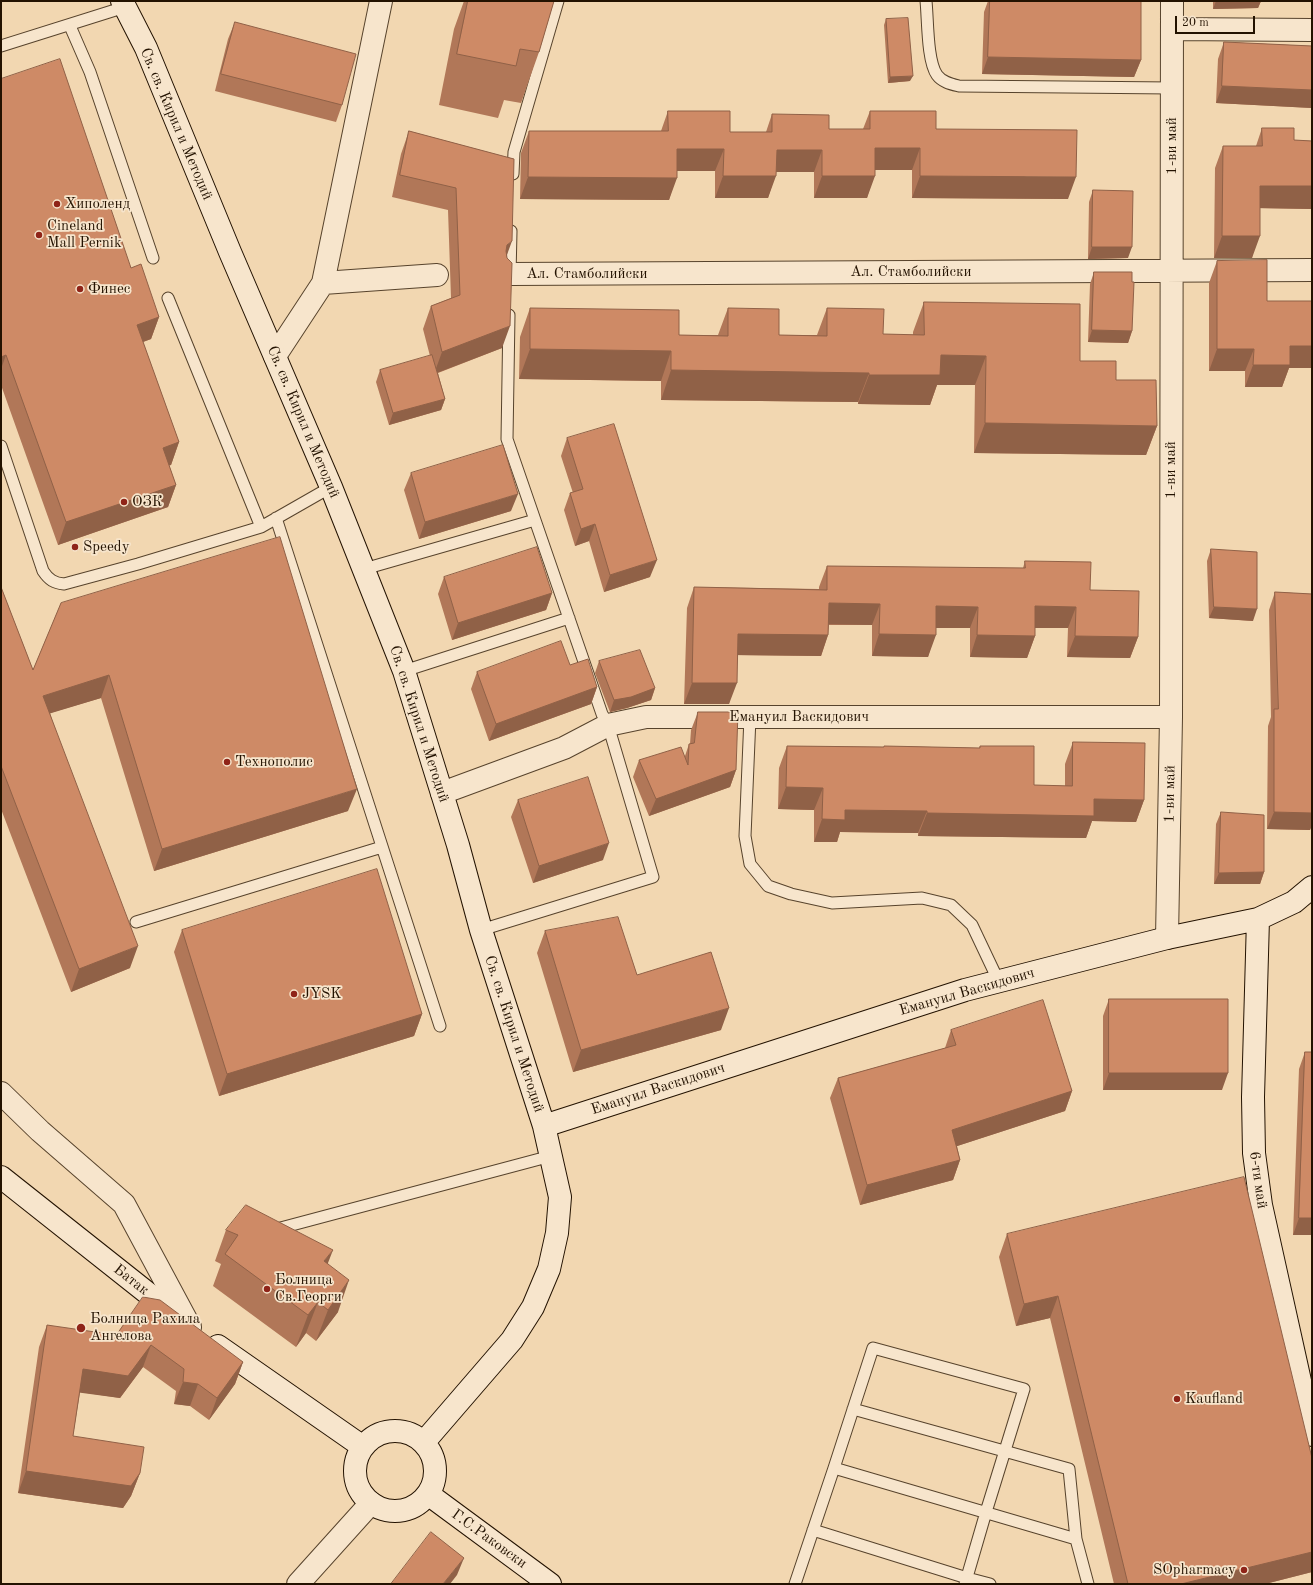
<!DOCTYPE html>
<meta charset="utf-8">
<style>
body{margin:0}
#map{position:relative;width:1313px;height:1585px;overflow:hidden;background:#f2d7b1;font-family:"Old Standard TT",serif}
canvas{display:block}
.frame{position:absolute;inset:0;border:2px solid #231200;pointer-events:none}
.scale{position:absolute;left:1175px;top:16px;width:80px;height:18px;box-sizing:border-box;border:2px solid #231200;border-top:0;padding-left:5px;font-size:12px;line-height:14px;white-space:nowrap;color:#231200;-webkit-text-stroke:3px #f7e5cc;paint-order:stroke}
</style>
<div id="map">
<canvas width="1313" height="1585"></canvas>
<div class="frame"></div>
<div class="scale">20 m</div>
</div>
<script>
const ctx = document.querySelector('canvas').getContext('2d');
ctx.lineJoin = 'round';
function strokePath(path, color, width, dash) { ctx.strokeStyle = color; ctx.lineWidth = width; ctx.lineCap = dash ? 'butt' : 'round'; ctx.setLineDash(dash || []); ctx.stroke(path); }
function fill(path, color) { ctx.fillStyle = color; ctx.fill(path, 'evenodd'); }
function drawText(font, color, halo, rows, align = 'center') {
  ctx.font = font + ' "Old Standard TT",serif'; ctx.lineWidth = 3.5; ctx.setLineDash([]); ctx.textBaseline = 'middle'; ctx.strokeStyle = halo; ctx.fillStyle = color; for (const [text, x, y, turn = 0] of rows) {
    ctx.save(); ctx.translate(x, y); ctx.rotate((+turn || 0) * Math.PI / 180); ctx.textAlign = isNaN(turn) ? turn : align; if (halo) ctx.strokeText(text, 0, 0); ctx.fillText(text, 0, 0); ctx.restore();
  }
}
const lane = new Path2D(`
 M926 1C928 20 927 61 937 75 942 82 951 84 959 86L1172 88
 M70 26 90 72 153 258
 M1 46 125 7
 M513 174 514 152 558 1
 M510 276 511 231
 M168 298 261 527
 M1 446 43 571C49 580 54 583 64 584L138 564 261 527 331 487
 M276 518 440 1026
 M364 569 535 520
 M404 671 569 618
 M750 717 745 836 750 864 768 886 791 894 832 903 922 898 951 905 972 925 999 982
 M136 922 382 847
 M481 930 653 877 608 725 602 714 507 439 509 315
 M273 1230 551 1156
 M853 1409 1069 1469 1076 1539 1088 1584
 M834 1468 1076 1539
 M813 1530 967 1578 990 1584
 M795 1584 834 1468 873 1348 1024 1389 986 1512 965 1584`);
const street = new Path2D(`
 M1172 29 1312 30
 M510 274 1312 270
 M323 283 437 275
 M275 356 323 283 381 1
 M442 793 564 748 608 725 646 717H1171
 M1167 938 1171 717 1172 1
 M1 1093 40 1131 124 1204 190 1327
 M298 1584 371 1503`);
const secondary = new Path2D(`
 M122 1 146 48 230 252 331 487 404 671 458 845 481 930 544 1126 560 1197 557 1233 549 1269 533 1307 512 1340 424 1442
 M1258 919 1253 1097 1254 1153 1261 1205 1312 1435
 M544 1126 965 990 1167 938 1258 919 1294 902 1312 887
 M1 1177 179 1318
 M218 1346 363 1447
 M355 1471a40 40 0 1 1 80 0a40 40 0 1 1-80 0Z
 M428 1494 550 1584`);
strokePath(lane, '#57432c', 13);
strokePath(street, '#57432c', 24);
strokePath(secondary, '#231200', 24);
strokePath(lane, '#f7e5cc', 11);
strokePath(street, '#f7e5cc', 22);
strokePath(secondary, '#f7e5cc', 22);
fill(new Path2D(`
 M464 1H554L539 52 521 103 504 100 498 118 439 105 454 29Z
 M988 1H1141V60L1134 77 982 74 984 12Z
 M1213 1H1261L1258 8 1213 9Z
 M886 19 910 81 888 83 884 25Z
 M235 22 342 105 336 122 215 91 228 39Z
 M1224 42 1312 46V108L1216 103 1218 59Z
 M1 79 131 268 159 317 151 339 143 342 179 442 171 465H169L176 485 168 507 58 545 1 385Z
 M668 111 730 132H766L772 114 829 129H863L870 111 936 129 1068 199 912 198V170H875L867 198H814V172H776L768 198H715V171H677L669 200 520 199 521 153 529 131H661Z
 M1262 128 1294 140 1312 141V209L1260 208 1252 258H1214L1215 168 1223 146H1256Z
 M409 131 514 159 507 256 502 348 438 373 445 399 441 410 389 425 376 382 380 370 430 356 423 329 431 306 451 298 448 210 392 197 401 154Z
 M1093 190 1128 258 1088 259 1089 202Z
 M1217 261 1267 301 1289 368 1282 387H1245V371H1209V283Z
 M1094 272 1132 331 1128 343 1088 342 1090 284Z
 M924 302 1080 361 1116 380 1157 426 1146 455 974 453 975 385H937L930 405 858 404V402L661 400V381L519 379 520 337 530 308 679 335H718L728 308 779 335H817L827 308 883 334 913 335V332Z
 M567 438 650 577 604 592 589 541 575 546 564 510 570 493H573L561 456Z
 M411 473 511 511 419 539 404 490Z
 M1211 549 1253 621 1209 618 1207 561Z
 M1025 561 1090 590 1138 637 1130 658 1067 657 1068 628H1035V636L1027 658 970 657V628H936L928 657 872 656V625H829L828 635 821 656 738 655 729 704H684L687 608 694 587 819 589V587L827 566 1023 568Z
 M444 577 552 593 546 610 452 640 438 594Z
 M1 587 33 670 61 603 348 811 154 871 101 698 50 713 130 968 71 992 1 809Z
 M1275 592 1312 594V825L1310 830 1267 829 1268 726 1271 717 1269 610Z
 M599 661 655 688 651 700 627 708 610 712 595 673Z
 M570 665 597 687 591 704 489 741 471 689 477 672Z
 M698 712 736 770 730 787 649 816 633 777 639 760 685 756 689 744H690L691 730Z
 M1073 742 1144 800 1136 822 1092 821 1086 838 918 836V833L840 832 837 842H814V810L778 809 779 768 787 746 884 747V746L979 748 980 746 1034 785 1065 786V764Z
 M518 800 603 860 533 883 511 817Z
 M1221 812 1264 872 1260 884H1214L1216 824Z
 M182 930 422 1014 414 1036 219 1096 174 952Z
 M545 931 721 1030 573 1072 537 953Z
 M1109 999 1222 1090H1103V1016Z
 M951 1030 1072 1091 1065 1111 957 1146 960 1160 953 1180 860 1205 830 1098 838 1078 945 1048Z
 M1305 1052H1312V1235H1293L1299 1069Z
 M226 1230 328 1263 338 1312 316 1341 306 1333 296 1347 213 1286 221 1264 215 1261Z
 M1007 1234 1312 1458V1572L1265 1584H1114L1050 1318 1016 1326 999 1257Z
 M47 1325 243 1362 235 1384 209 1420 190 1406 174 1404 176 1391 143 1367 120 1398 80 1392 73 1436 140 1473 131 1496 123 1508 18 1493 39 1347Z`), '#b17758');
fill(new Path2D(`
 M1216 1H1261L1258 8 1213 9Z
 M988 57 1141 60 1134 77 982 74Z
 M913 76 910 81 888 83 890 77Z
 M1222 86 1312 90V108L1216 103Z
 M875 148H920L912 170H867Z
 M677 149H724L715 171H669Z
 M777 150H822L814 172H768Z
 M723 176H776L768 198H715Z
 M822 176H875L867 198H814Z
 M920 176 1076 177 1068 199 912 198Z
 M528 177 677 178 669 200 520 199Z
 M1260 186H1312V209L1252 208Z
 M1222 236H1260L1252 258H1214Z
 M512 241 504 263 499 267 507 245Z
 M1092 247H1132L1128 258 1088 259Z
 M159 317 151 339 129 347 137 325Z
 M510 326 502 348 434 374 442 352Z
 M1092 330 1132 331 1128 343 1088 342Z
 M1290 346H1312V368H1289L1282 387H1245L1253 365Z
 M530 349 671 351 661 381 519 379Z
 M1217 349H1254L1245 371H1209Z
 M6 355 1 369V357Z
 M941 355 986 356 975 385H937L930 405 858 404 869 375Z
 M671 370 869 373 858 402 661 400Z
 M445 399 441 410 389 425 393 413Z
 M985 423 1157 426 1146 455 974 453Z
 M179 442 171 465 155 470 163 448Z
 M176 485 168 507 58 545 66 522Z
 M518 494 511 511 419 539 425 522Z
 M595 524 589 541 575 546 581 529Z
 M657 560 650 577 604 592 610 575Z
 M552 593 546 610 452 640 458 623Z
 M829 603 880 604 872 625 822 624Z
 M936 606 978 607 970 628H928Z
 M1035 606 1076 607 1068 628H1028Z
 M1214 607 1257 609 1253 621 1209 618Z
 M738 634 828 635 821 656 730 655Z
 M879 634 936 635 928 657 872 656Z
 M977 635 1035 636 1027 658 970 657Z
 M1075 636 1138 637 1130 658 1067 657Z
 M109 675 101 698 35 718 43 696Z
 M692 683H737L729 704H684Z
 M597 687 591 704 489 741 496 724Z
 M655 688 651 700 627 708 610 712 614 700Z
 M736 770 730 787 649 816 656 799Z
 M786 787 823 788 814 810 778 809Z
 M357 789 348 811 154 871 162 849Z
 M1094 799 1144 800 1136 822 1092 821 1086 838 918 836 927 813Z
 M845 810 927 811 918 833 840 832 837 842H814L822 819Z
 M1274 812 1312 813V825L1310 830 1267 829Z
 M609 843 603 860 533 883 539 866Z
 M1264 872 1260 884H1214L1219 873Z
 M138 946 130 968 71 992 79 969Z
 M729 1008 721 1030 573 1072 581 1050Z
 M422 1014 414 1036 219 1096 227 1074Z
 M1109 1073H1228L1222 1090H1103Z
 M1072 1091 1065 1111 945 1150 952 1130Z
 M960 1160 953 1180 860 1205 867 1185Z
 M1299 1218H1312V1235H1293Z
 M333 1250 321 1281 324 1261Z
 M349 1280 338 1312 316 1341 328 1310Z
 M1058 1296 1050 1318 1016 1326 1024 1304Z
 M318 1302 306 1333 296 1347 308 1315Z
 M151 1345 143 1367 120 1398 75 1392 83 1369Z
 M243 1362 235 1384 209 1420 217 1398Z
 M183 1382 198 1384 190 1406 174 1404Z
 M26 1471 140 1473 131 1496 123 1508 18 1493Z
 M1312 1552V1572L1265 1584H1181Z
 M464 1558 457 1575 450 1584H443Z`), '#906147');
const building = new Path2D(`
 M468 1H554L539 52 520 49 516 66 457 54Z
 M990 1H1141V60L988 57Z
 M908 18 913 76 890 77 886 19Z
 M235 22 356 54 342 105 221 74Z
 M1224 42 1312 46V90L1222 86Z
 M60 59 131 268 141 264 159 317 137 325 179 442 163 448 176 485 66 522 6 355 1 357V79Z
 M668 111H730V132H772V114L829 115V129H870V111H936V129L1077 130 1076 177 920 176V148H875V176H822V150H777L776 176H723L724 149H677V178L528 177 529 131H668Z
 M1262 128H1294V140L1312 141V186H1260V236H1222L1223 146H1262Z
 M409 131 514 159 512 241 507 245 506 251 507 258 512 263 510 326 442 352 431 306 460 295 456 188 400 175Z
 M1093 190 1133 191 1132 247H1092Z
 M1267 260V301H1312V346H1290V365H1253L1254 349H1217V261Z
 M1094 272H1132V282H1134L1132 331 1092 330Z
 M924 302 1080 304V361H1116V380H1156L1157 426 985 423 986 356 941 355 940 375H869V373L671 370V351L530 349V308L679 310V335L728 336V308L779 309V335L827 336V308L884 309 883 334 924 335Z
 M432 355 445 399 393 413 380 370Z
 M614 424 657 560 610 575 595 524 581 529 570 493 583 489 567 438Z
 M503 445 518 494 425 522 411 473Z
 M280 537 357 789 162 849 109 675 43 696 138 946 79 969 1 766V587L33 670 61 603Z
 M537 547 552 593 458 623 444 577Z
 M1211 549 1257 552V609L1214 607Z
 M1025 561 1091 562 1090 590 1139 591 1138 637 1075 636 1076 607 1035 606V636L977 635 978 607 936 606V635L879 634 880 604 829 603 828 635 738 634 737 683H692L694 587 827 590V566L1025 568Z
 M1275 592 1312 594V813L1274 812V709H1278Z
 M561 641 570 665 588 659 597 687 496 724 477 672Z
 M640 650 655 688 631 697 614 700 599 661Z
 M698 712H738L736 770 656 799 639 760 681 747 688 765 689 744 694 743Z
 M1073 742 1145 743 1144 800 1094 799V816L927 813V811L845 810V820L822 819 823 788 786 787 787 746 884 747V746L980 748V746H1034V785L1072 786Z
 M588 777 609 843 539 866 518 800Z
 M1221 812 1264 815V872L1219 873Z
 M377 869 422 1014 227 1074 182 930Z
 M618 917 637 975 711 952 729 1008 581 1050 545 931Z
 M1109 999H1228V1073H1109Z
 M1043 1000 1072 1091 952 1130 960 1160 867 1185 838 1078 956 1045 951 1030Z
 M1305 1052H1312V1218H1299Z
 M1244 1177 1312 1458V1552L1181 1584H1128L1058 1296 1024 1304 1007 1234Z
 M246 1205 333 1250 324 1261 349 1280 328 1310 318 1302 308 1315 225 1254 238 1235 226 1230Z
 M143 1297 160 1300 243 1362 217 1398 198 1384 183 1382 184 1369 151 1345 128 1376 83 1369 73 1436 144 1447 140 1473 131 1486 26 1471 47 1325 116 1335Z
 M431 1532 464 1558 443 1584H391Z`);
fill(building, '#ce8a66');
strokePath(building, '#906147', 1);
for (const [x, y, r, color] of [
 [57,204,4,"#8f2418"],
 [39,235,4,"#8f2418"],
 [80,289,4,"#8f2418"],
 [124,502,4,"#8f2418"],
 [75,547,4,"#8f2418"],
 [227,762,4,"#8f2418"],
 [294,994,4,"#8f2418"],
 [267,1289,4,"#8f2418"],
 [81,1328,5,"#8f2418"],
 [1177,1399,4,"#8f2418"],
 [1244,1570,4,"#8f2418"]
]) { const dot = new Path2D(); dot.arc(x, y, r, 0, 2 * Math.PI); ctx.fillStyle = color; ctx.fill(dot); strokePath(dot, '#f7e5cc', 1.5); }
drawText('15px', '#231200', '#f7e5cc', [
 ["Св. св. Кирил и Методий",176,124,67],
 ["1-ви май",1172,146,-90],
 ["Ал. Стамболийски",911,272],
 ["Ал. Стамболийски",587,274],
 ["Св. св. Кирил и Методий",303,422,67],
 ["1-ви май",1171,470,-90],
 ["Емануил Васкидович",799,717],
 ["Св. св. Кирил и Методий",419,724,72],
 ["1-ви май",1170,794,-89],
 ["Емануил Васкидович",967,992,-16],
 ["Св. св. Кирил и Методий",514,1034,72],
 ["Емануил Васкидович",658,1089,-18],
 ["6-ти май",1258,1180,82],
 ["Батак",131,1280,38],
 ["Г.С.Раковски",489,1539,36]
]);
drawText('15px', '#231200', '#f7e5cc', [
 ["Хиполенд",65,204],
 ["Cineland",47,226],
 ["Mall Pernik",47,243],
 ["Финес",88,289],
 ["ОЗК",132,502],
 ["Speedy",83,547],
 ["Технополис",235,762],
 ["JYSK",302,994],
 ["Болница",275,1280],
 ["Св.Георги",275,1297],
 ["Болница Рахила",90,1319],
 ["Ангелова",90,1336],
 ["Kaufland",1185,1399],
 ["SOpharmacy",1236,1570,"right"]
], 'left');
</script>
